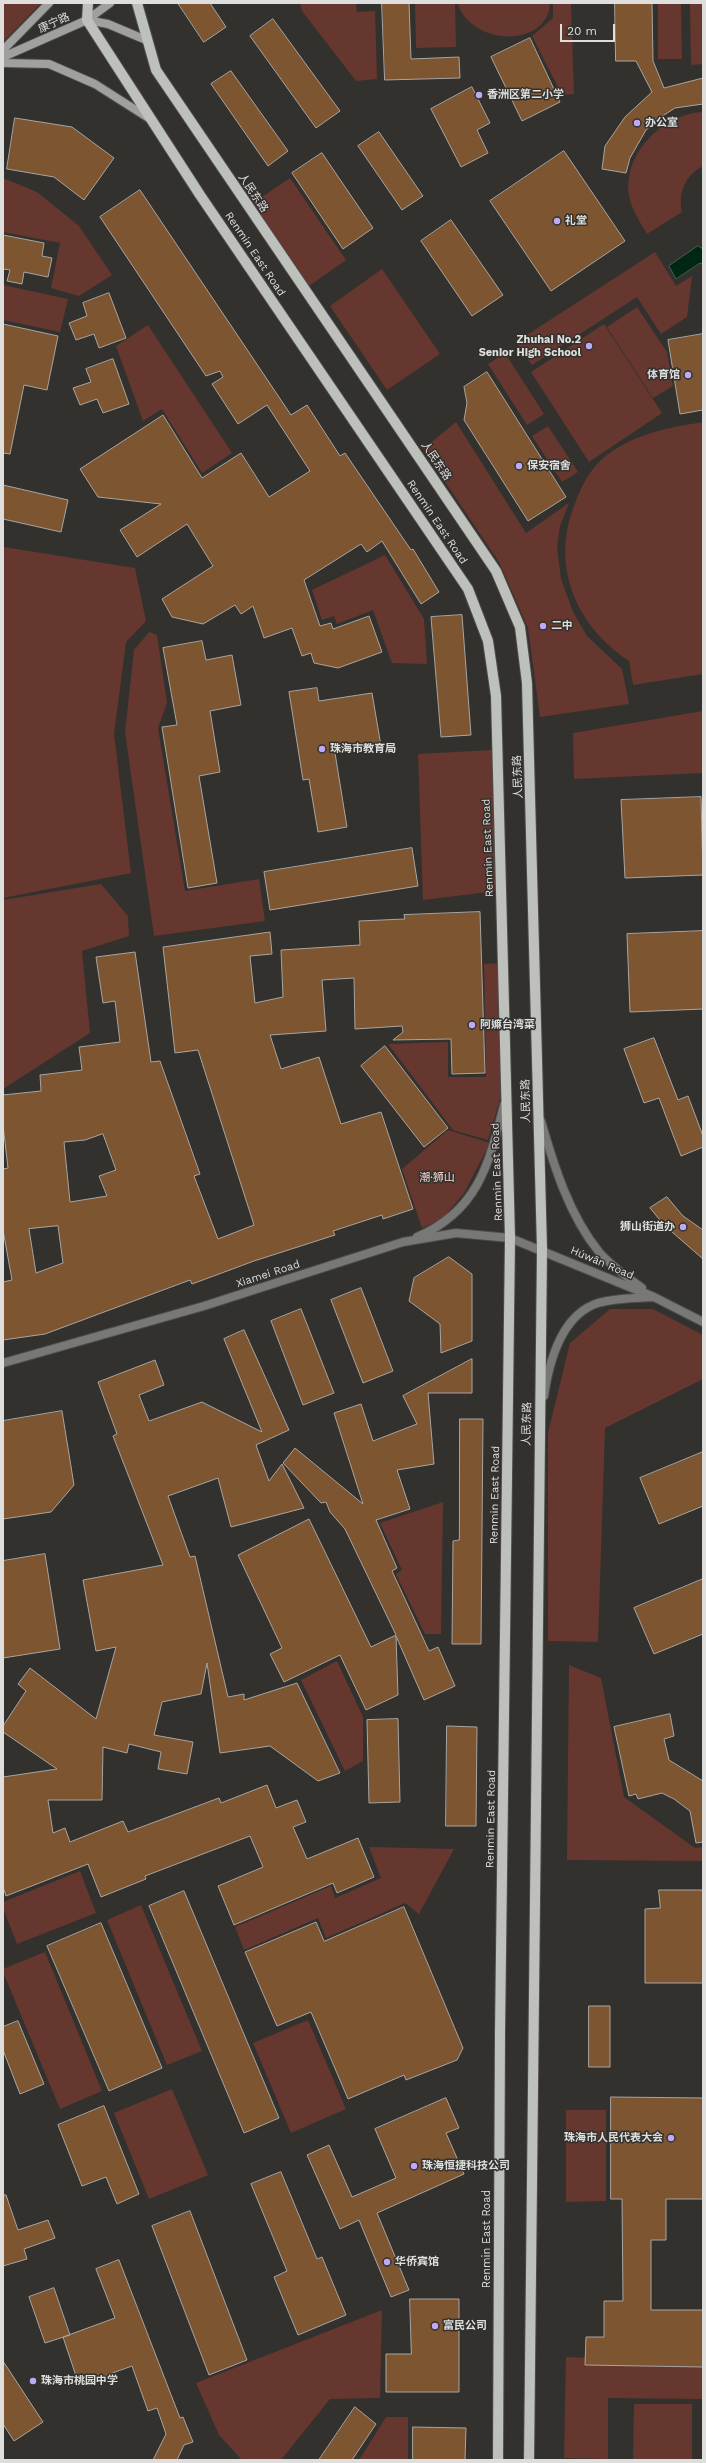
<!DOCTYPE html>
<meta charset="utf-8">
<style>
body{margin:0}
#map{position:relative;width:706px;height:2463px;overflow:hidden;background:#32312e;font-family:"Work Sans",sans-serif}
canvas{display:block}
.frame{position:absolute;inset:0;border:4px solid #dededc;pointer-events:none}
.scale{position:absolute;left:560px;top:24px;width:55px;height:18px;box-sizing:border-box;border:2px solid #dededc;border-top:0;padding-left:5px;font-size:12px;line-height:14px;white-space:nowrap;color:#dededc;-webkit-text-stroke:3px #32312e;paint-order:stroke}
</style>
<div id="map">
<canvas width="706" height="2463"></canvas>
<div class="frame"></div>
<div class="scale">20 m</div>
</div>
<script>
const ctx = document.querySelector('canvas').getContext('2d');
ctx.lineJoin = 'round';
function fill(path, color) { ctx.fillStyle = color; ctx.fill(path, 'evenodd'); }
function strokePath(path, color, width, dash) { ctx.strokeStyle = color; ctx.lineWidth = width; ctx.lineCap = dash ? 'butt' : 'round'; ctx.setLineDash(dash || []); ctx.stroke(path); }
function drawText(font, color, halo, rows, align = 'center') {
  ctx.font = font + ' "Work Sans","Noto Sans SC",sans-serif'; ctx.lineWidth = 3; ctx.setLineDash([]); ctx.textBaseline = 'middle'; ctx.strokeStyle = halo; ctx.fillStyle = color; for (const [text, x, y, turn = 0] of rows) {
    ctx.save(); ctx.translate(x, y); ctx.rotate((+turn || 0) * Math.PI / 180); ctx.textAlign = isNaN(turn) ? turn : align; if (halo) ctx.strokeText(text, 0, 0); ctx.fillText(text, 0, 0); ctx.restore();
  }
}
fill(new Path2D(`
 M3 3H41L3 42Z
 M300 3H356L357 12 375 11 377 79 356 81 302 11Z
 M415 3H455L456 47 416 48Z
 M457 3H550C549 47 473 48 457 3Z
 M553 3H571L574 94 562 95 532 36 553 18Z
 M658 3H681L682 59H658Z
 M690 3H703V64L691 65Z
 M703 112V166C685 176 678 192 682 212L647 234C640 222 631 209 629 195 623 153 663 114 703 112Z
 M3 178 37 192 79 226 112 275 79 296 51 288 60 243 3 232Z
 M290 178 346 260 309 286 253 203Z
 M655 252 676 286 692 276 687 317 661 334 637 297 532 365 516 342Z
 M382 269 440 354 387 390 330 306Z
 M3 285 68 299 60 332 3 320Z
 M637 307 667 352 673 386 653 398 607 327Z
 M604 324 662 413 589 462 531 372Z
 M148 325 232 453 202 473 162 409 143 421 116 346Z
 M505 353 544 414 527 425 488 364Z
 M456 422 526 533 569 503 560 526 557 547 561 579 573 612 587 636 622 669 629 704 540 717 528 628 499 562 423 449Z
 M703 422V674L633 685 629 661C575 625 550 565 575 503 581 487 589 471 602 459 632 434 666 428 703 422Z
 M548 426 578 472 562 482 532 436Z
 M4 547 135 568 146 621 126 642 114 734 131 873 3 898Z
 M385 555 424 619 427 664 392 663 373 610 337 624 334 616 322 620 312 590Z
 M149 632 157 635 167 703 158 728 185 891 259 879 265 921 154 936 125 732 134 650Z
 M703 711V773L574 779 573 733Z
 M492 750 497 891 423 900 418 754Z
 M101 884 128 916 129 936 82 951 90 1033 3 1089V900Z
 M499 963 502 1092 488 1140 453 1130 388 1044 448 1042V1077H486L484 964Z
 M448 1130 490 1143 464 1193 443 1218 422 1228 402 1169Z
 M610 1309H653L703 1335V1379L605 1428 598 1642 548 1641V1433L570 1343Z
 M443 1502 441 1634H425L396 1574 402 1570 380 1523Z
 M337 1661 363 1717V1761L345 1771 301 1680Z
 M569 1665 601 1678 624 1797 695 1848 703 1847V1861L567 1860Z
 M369 1847 454 1849 419 1914 405 1903 326 1938 318 1918 244 1950 235 1927 331 1886 335 1898 381 1878Z
 M80 1871 96 1913 17 1944 3 1908V1902Z
 M141 1905 202 2051 167 2065 107 1920Z
 M45 1952 102 2091 60 2109 3 1972V1969Z
 M308 2020 346 2109 291 2133 253 2043Z
 M172 2089 208 2175 149 2199 114 2113Z
 M566 2110H606V2201L566 2202Z
 M382 2310 380 2398 330 2399 281 2460H242L219 2435 196 2383Z
 M566 2357 703 2362V2399L608 2398V2459L564 2458Z
 M634 2404H692V2460H633Z
 M386 2417H408V2460H359Z`), '#65372f');
const water = new Path2D(`
 M698 246 703 249V264L700 263 676 279 669 266Z`);
fill(water, '#002713');
strokePath(water, '#435e4f', 1);
const building = new Path2D(`
 M178 3H210L226 27 204 42Z
 M382 3H409L411 59 459 57 460 78 385 80Z
 M615 3H652L653 61 664 88 703 78V104L675 108 661 117 646 130 630 158 626 173 602 169 605 146 625 117 652 92 636 61H616Z
 M273 19 340 111 316 128 250 36Z
 M530 38 560 102 522 121 491 57Z
 M231 71 288 151 268 166 211 84Z
 M472 87 490 123 477 130 488 153 461 167 431 109Z
 M15 118 72 127 114 158 84 200 54 177 7 169Z
 M379 132 423 196 402 210 358 146Z
 M564 151 625 241 551 291 490 201Z
 M322 153 373 228 343 249 292 173Z
 M140 190 291 415 307 405 340 456 345 453 411 550 413 549 439 592 421 604 382 541 367 552 361 544 304 580 320 626 331 623 333 629 369 616 382 652 338 668 314 663 311 653 302 656 292 628 264 638 253 606 241 614 235 605 203 624 172 617 162 599 213 566 187 524 137 557 120 530 161 504 98 497 80 469 163 415 202 478 241 453 269 497 310 471 267 405 238 424 212 384 223 377 220 371 206 376 100 217Z
 M451 220 503 295 472 316 421 241Z
 M3 235 44 243 42 256 52 258 48 277 24 272 22 284 7 281 10 270 3 269Z
 M109 293 126 338 99 348 94 334 76 340 69 323 87 316 83 303Z
 M3 324 58 336 47 390 24 385 10 454 3 453Z
 M703 334V410L680 414 668 340Z
 M113 359 129 404 103 413 97 399 80 405 73 388 91 382 86 369Z
 M487 372 566 497 528 521 464 420 467 403 464 387Z
 M3 485 68 500 61 532 3 519Z
 M462 615 471 735 441 737 431 617Z
 M202 641 206 660 232 655 241 705 210 711 220 772 199 776 217 883 188 888 162 727 177 725 163 648Z
 M317 688 319 701 372 693 381 746 335 753 347 827 318 832 309 779 303 780 289 692Z
 M701 797 703 875 625 878 621 800Z
 M412 848 418 886 270 910 264 872Z
 M480 912 485 1073 452 1074 451 1039 393 1040 403 1032 402 1026 355 1029 354 978 322 980 326 1031 270 1035 281 1069 319 1057 341 1124 381 1112 413 1209 383 1219 382 1215 333 1231 335 1235 254 1261 192 1284 190 1280 45 1334 3 1340V1282L12 1280 3 1230V1169L8 1168 3 1125V1095L41 1091 40 1075 82 1070 79 1047 120 1042 115 1001 103 1003 96 957 135 952 151 1062 160 1061 200 1174 194 1176 218 1239 254 1225 198 1050 175 1053 163 947 270 932 272 954 250 956 255 1003 283 997 281 950 360 945 359 921 405 919 404 915ZM103 1134 116 1170 99 1176 107 1196 70 1202 64 1142 85 1140ZM58 1226 63 1263 36 1273 29 1229Z
 M703 931V1009L630 1012 627 934Z
 M654 1038 678 1100 688 1096 703 1136V1147L681 1156 659 1098 644 1103 624 1049Z
 M385 1046 448 1128 424 1147 361 1066Z
 M667 1197 683 1216 703 1230V1259L664 1225 650 1208Z
 M449 1257 472 1274V1341L441 1353 440 1324 409 1301 414 1278Z
 M361 1288 393 1371 363 1383 331 1300Z
 M301 1309 334 1393 303 1405 271 1321Z
 M244 1330 289 1430 256 1445 269 1481 282 1464 304 1508 231 1527 218 1478 168 1496 190 1557 195 1556 228 1697 244 1694V1700L297 1683 340 1773 318 1781 270 1746 220 1753 207 1663 201 1694 162 1702 154 1735 193 1742 187 1774 158 1769 161 1752 129 1744 127 1753 103 1747 102 1800H48L53 1833 65 1828 70 1842 123 1821 128 1832 219 1798 221 1803 267 1785 276 1808 297 1800 306 1822 293 1827 307 1859 358 1838 374 1877 337 1893 333 1883 234 1925 218 1886 263 1867 250 1836 145 1876 146 1879 101 1897 88 1864 6 1896 3 1887V1777L57 1769 3 1732V1726L26 1691 18 1684 30 1668 96 1719 116 1647 96 1651 83 1580 163 1565 113 1436 117 1434 98 1382 155 1360 164 1385 139 1395 149 1421 202 1402 262 1432 224 1339Z
 M472 1359V1393H428L434 1464 397 1470 410 1509 376 1520 397 1568 392 1571 429 1651 438 1647 455 1686 424 1700 396 1636 398 1695 366 1710 340 1655 284 1682 270 1654 282 1648 238 1555 309 1519 371 1647 396 1635 345 1529 330 1512 326 1502 321 1503 283 1463 295 1448 363 1504 334 1413 361 1404 373 1441 417 1424 403 1396Z
 M62 1411 74 1485 51 1512 3 1519V1421Z
 M460 1419H483L481 1644H452L453 1541 459 1540Z
 M703 1452V1506L659 1524 640 1478Z
 M45 1554 60 1649 3 1658V1561Z
 M703 1579V1634L654 1654 634 1608Z
 M670 1714 674 1736 664 1739 669 1760 703 1781V1842L696 1843 690 1811 674 1799 662 1793 638 1799 636 1794 629 1796 614 1727Z
 M398 1719 400 1802 369 1803 367 1720Z
 M447 1726 477 1727 476 1826H446Z
 M659 1890H703V1983H645V1909L660 1908Z
 M184 1891 279 2118 244 2133 149 1906Z
 M404 1907 463 2048 457 2060 406 2080 404 2075 348 2099 311 2012 277 2026 245 1952 316 1922 324 1941Z
 M101 1923 162 2068 109 2091 47 1946Z
 M589 2006H610V2067H589Z
 M18 2021 44 2084 20 2094 3 2050V2027Z
 M611 2097 703 2098V2199H666V2240H651V2310H703V2367L585 2365 586 2337H604V2301H623L622 2199H611Z
 M446 2098 459 2128 446 2133 464 2174 377 2213 409 2290 391 2297 359 2220 340 2229 307 2155 329 2145 352 2197 396 2178 375 2129Z
 M104 2106 139 2194 117 2204 106 2177 82 2186 58 2125Z
 M281 2172 317 2259 322 2257 346 2315 298 2335 274 2277 287 2271 251 2184Z
 M3 2195H6L18 2230 48 2220 55 2238 24 2249 27 2259 3 2266Z
 M190 2211 247 2360 209 2375 152 2226Z
 M119 2260 180 2418 183 2417 193 2442 184 2445 177 2460H153L166 2434 157 2408 148 2411 132 2366 79 2385 63 2337 115 2318 96 2269Z
 M54 2288 70 2335 45 2343 29 2297Z
 M410 2299H459V2392H386V2354H411Z
 M3 2361 43 2422 14 2441 3 2424Z
 M355 2407 376 2424 352 2460H319Z
 M413 2427 466 2428 465 2460H413Z`);
fill(building, '#7d5531');
strokePath(building, '#a8a5a2', 1);
const tertiary = new Path2D(`
 M541 1121C554 1166 569 1215 599 1252 611 1266 627 1277 642 1288
 M417 1237C478 1211 489 1164 504 1105
 M3 1363 204 1306 403 1242 456 1233 510 1238 654 1297 703 1322
 M544 1396C549 1362 561 1315 598 1303 615 1298 635 1298 653 1297`);
const secondary = new Path2D(`
 M87 20 108 24 146 40
 M3 50 49 3
 M3 57 87 20 110 3
 M3 63 49 64 95 84 150 119`);
const primary = new Path2D(`
 M88 3 87 20 200 195 468 589 488 641 496 696 510 1238 500 2032 498 2460
 M137 3 156 70 496 571 520 627 527 683 542 1249 529 2460`);
strokePath(tertiary, '#4e4d4a', 10);
strokePath(secondary, '#4e4d4a', 10);
strokePath(primary, '#4e4d4a', 12);
strokePath(tertiary, '#787977', 8);
strokePath(secondary, '#a0a19e', 8);
strokePath(primary, '#bec0bc', 10);
for (const [x, y, r, color] of [
 [479,95,4,"#bda9f5"],
 [637,123,4,"#bda9f5"],
 [557,221,4,"#bda9f5"],
 [589,346,4,"#bda9f5"],
 [688,375,4,"#bda9f5"],
 [519,466,4,"#bda9f5"],
 [543,626,4,"#bda9f5"],
 [322,749,4,"#bda9f5"],
 [472,1025,4,"#bda9f5"],
 [683,1227,4,"#bda9f5"],
 [671,2138,4,"#bda9f5"],
 [414,2166,4,"#bda9f5"],
 [387,2262,4,"#bda9f5"],
 [435,2326,4,"#bda9f5"],
 [33,2381,4,"#bda9f5"]
]) { const dot = new Path2D(); dot.arc(x, y, r, 0, 2 * Math.PI); ctx.fillStyle = color; ctx.fill(dot); strokePath(dot, '#32312e', 1.5); }
drawText('11px', '#dededc', '#32312e', [
 ["康宁路",54,23,-24],
 ["人民东路",253,193,56],
 ["Renmin East Road",255,254,56],
 ["人民东路",436,461,56],
 ["Renmin East Road",437,522,56],
 ["人民东路",518,777,-92],
 ["Renmin East Road",488,848,-92],
 ["人民东路",526,1101,-91],
 ["Renmin East Road",497,1172,-92],
 ["Húwān Road",602,1263,23],
 ["Xiamei Road",268,1274,-18],
 ["人民东路",527,1424,-89],
 ["Renmin East Road",495,1495,-89],
 ["Renmin East Road",491,1819,-89],
 ["Renmin East Road",487,2239,-90]
]);
drawText('bold 11px', '#dededc', '#32312e', [
 ["香洲区第二小学",487,95],
 ["办公室",645,123],
 ["礼堂",565,221],
 ["Zhuhai No.2",581,340,"right"],
 ["Senior High School",581,353,"right"],
 ["体育馆",680,375,"right"],
 ["保安宿舍",527,466],
 ["二中",551,626],
 ["珠海市教育局",330,749],
 ["阿嫲台湾菜",480,1025],
 ["狮山街道办",675,1227,"right"],
 ["珠海市人民代表大会",663,2138,"right"],
 ["珠海恒捷科技公司",422,2166],
 ["华侨宾馆",395,2262],
 ["富民公司",443,2326],
 ["珠海市桃园中学",41,2381]
], 'left');
drawText('11px', '#fbd7d0', '#32312e', [
 ["潮·狮山",437,1178]
]);
</script>
